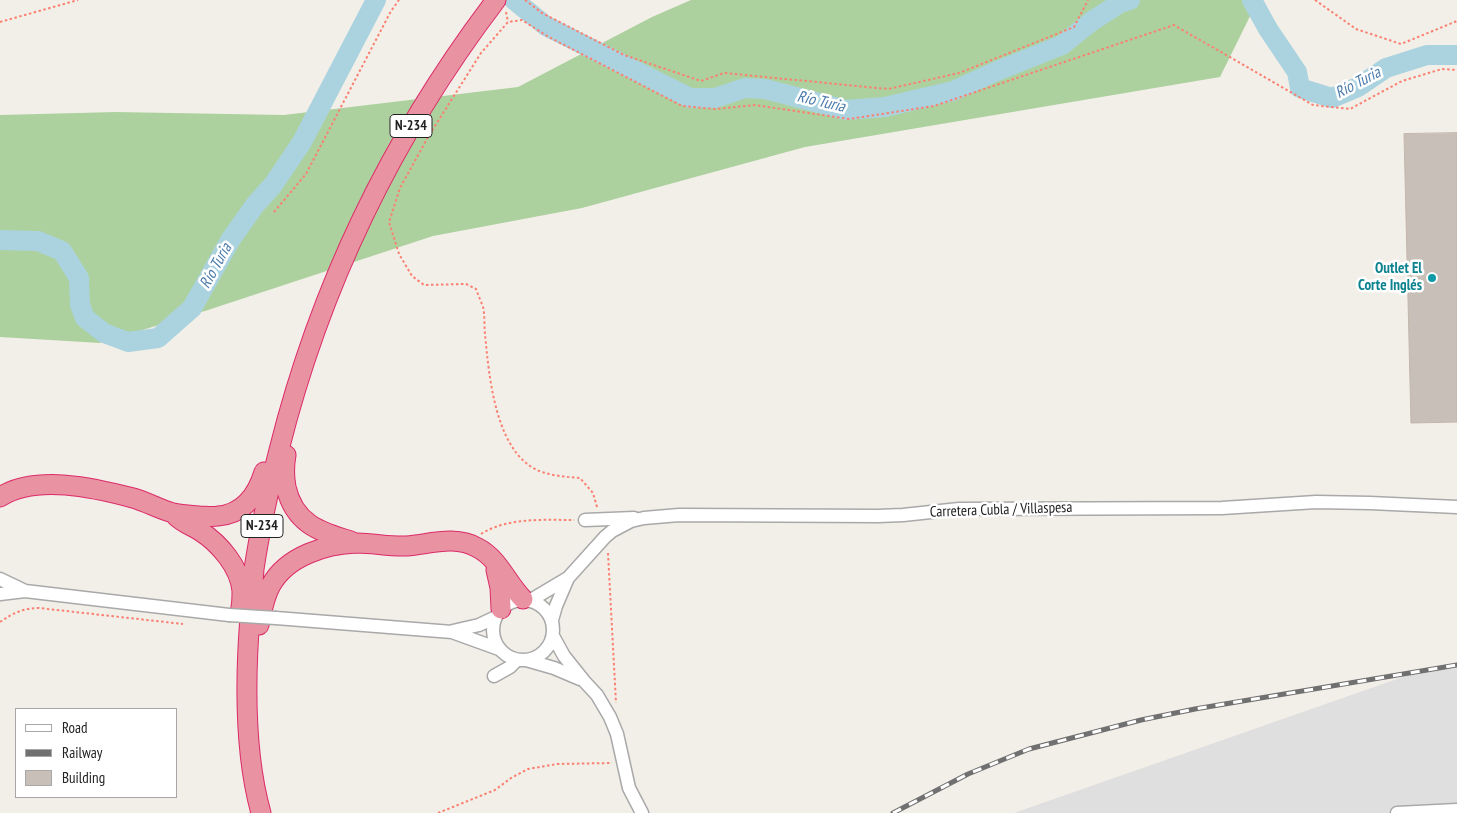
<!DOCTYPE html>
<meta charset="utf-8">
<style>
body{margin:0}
#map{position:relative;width:1457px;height:813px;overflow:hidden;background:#f2efe9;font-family:"PT Sans Narrow",sans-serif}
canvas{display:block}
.legend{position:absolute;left:15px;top:708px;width:162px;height:90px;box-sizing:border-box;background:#fff;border:1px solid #a7a7a7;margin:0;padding:6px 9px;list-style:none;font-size:15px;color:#222}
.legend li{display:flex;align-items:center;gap:10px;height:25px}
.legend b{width:25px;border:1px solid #a7a7a7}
</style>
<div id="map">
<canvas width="1457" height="813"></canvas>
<ul class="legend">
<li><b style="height:6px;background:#fff"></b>Road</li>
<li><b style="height:6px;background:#707070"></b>Railway</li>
<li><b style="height:14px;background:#c7bfb8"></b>Building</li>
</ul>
</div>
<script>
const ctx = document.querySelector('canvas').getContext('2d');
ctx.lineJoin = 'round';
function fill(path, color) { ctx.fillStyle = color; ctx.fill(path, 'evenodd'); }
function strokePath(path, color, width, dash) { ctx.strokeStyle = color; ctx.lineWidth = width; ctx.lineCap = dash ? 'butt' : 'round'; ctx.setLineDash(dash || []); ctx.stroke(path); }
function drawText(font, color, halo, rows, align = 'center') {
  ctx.font = font + ' "PT Sans Narrow",sans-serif'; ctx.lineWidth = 5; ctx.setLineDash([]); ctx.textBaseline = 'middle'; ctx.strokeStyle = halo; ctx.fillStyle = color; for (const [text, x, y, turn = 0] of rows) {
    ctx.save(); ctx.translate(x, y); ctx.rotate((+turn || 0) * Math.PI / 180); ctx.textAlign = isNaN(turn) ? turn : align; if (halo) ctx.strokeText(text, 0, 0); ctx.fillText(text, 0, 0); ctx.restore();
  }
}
fill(new Path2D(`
 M1457 668V813H1014L1417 672Z`), '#e0dfdf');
fill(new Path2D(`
 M691 0H1258L1220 77 805 147 582 208 433 236 208 310 100 343 0 337V115L116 112 284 115 518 87 652 17Z`), '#add19e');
strokePath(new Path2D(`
 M514 0 546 26 690 98H715L745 88 765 89 846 110 885 107 953 91 997 71 1062 45 1092 21 1120 3 1130 0
 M1252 0 1268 29 1297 72 1300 88 1332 98 1358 87 1386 68 1427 55H1457
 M0 240 38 241 62 251 79 278 80 305 85 318 104 333 128 342 158 338 192 308 231 239 255 205 273 185 302 142 376 0`), '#aad3df', 20);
const building = new Path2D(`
 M1457 133V422L1411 423 1404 134Z`);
fill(building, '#c7bfb8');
strokePath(building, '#c4b6ab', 1);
const minor = new Path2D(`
 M585 520 634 518
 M0 579 25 591
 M0 594 25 591 229 615
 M493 630a30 30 0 1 1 60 0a30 30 0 1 1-60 0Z
 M531 600 568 578
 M276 618 452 632 499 649
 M552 620 556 606 568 578 605 537 612 531 631 521 644 518 679 515 878 516 903 515 959 509 1222 508 1316 502 1370 503 1457 507
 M453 631 479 625 496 617
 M553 636 564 656 584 681 597 695 610 717 617 734 629 788 642 813
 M526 660 554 668 580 679
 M494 676 510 667 517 660
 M1397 813 1457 810`);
const highway = new Path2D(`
 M286 455C284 466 284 476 286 487 294 523 319 532 351 541
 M0 497C36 474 95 488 133 498 147 502 159 509 173 513 181 515 190 515 199 516 205 516 212 517 218 516 244 514 257 495 264 472
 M176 516C183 523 192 526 200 531 219 543 240 567 242 591 242 596 242 602 241 607
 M496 570 500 588 501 609
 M259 625C262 612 264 597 271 585 287 556 326 544 357 543 374 543 390 547 407 546 430 544 456 535 478 548 499 559 507 583 523 599
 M261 813C244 752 245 680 250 617 252 601 253 585 254 569 260 529 269 489 279 450 320 286 394 134 496 0`);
strokePath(minor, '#a9a9a9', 15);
strokePath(highway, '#dc2a67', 21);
strokePath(new Path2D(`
 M525 0 542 13 624 55 701 81 724 73 888 89 959 73 1074 27 1088 0
 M1315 0 1356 29 1401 44 1457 21
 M506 12 508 22
 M0 22 78 0
 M274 212 306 174 391 11 399 0
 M597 507 593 493 580 478C567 477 554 476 542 472 495 456 489 375 485 334 484 325 485 315 483 307 481 301 478 295 476 289L466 284 424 285 412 276 399 254 389 222 400 188 428 137 481 53 508 22 522 20 547 36 682 106 715 109 755 105 849 119 934 106 1174 25 1313 105 1350 109 1402 81 1442 69 1457 70
 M481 534C508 517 544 520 574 520
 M608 553 616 703
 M0 622C13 613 24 608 39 608L183 624
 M438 813 495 790 511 778 528 769 557 764 612 763`), '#fa8072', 2, [2.5, 2.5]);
strokePath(minor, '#fff', 12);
strokePath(highway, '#e892a2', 19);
const rail = new Path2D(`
 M893 813 968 774 1029 749 1141 720 1195 709 1457 665`);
strokePath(rail, '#707070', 5);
strokePath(rail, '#fff', 3, [9]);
const minorBridge = new Path2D(`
 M229 615 276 618`);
strokePath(minorBridge, '#a9a9a9', 15, []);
strokePath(minorBridge, '#fff', 12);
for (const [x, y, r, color] of [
 [1432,278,5,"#0f9aa8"]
]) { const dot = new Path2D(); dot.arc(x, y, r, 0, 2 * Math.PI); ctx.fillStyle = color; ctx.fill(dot); strokePath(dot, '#fff', 2); }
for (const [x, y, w] of [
 [411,126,42],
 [262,526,42]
]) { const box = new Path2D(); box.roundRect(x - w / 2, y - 11.5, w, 23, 4); ctx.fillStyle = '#fff'; ctx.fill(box); strokePath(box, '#222', 1); }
drawText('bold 14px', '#222', null, [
 ["N-234",411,126],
 ["N-234",262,526]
]);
drawText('bold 15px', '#0d838f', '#fff', [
 ["Outlet El",1422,269],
 ["Corte Inglés",1422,286]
], 'right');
drawText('15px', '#222', '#fff', [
 ["Carretera Cubla / Villaspesa",1001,510,-2]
]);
drawText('italic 16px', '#4a7aab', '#fff', [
 ["Río Turia",1358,83,-28],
 ["Río Turia",821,102,13],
 ["Río Turia",216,266,-61]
]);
</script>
